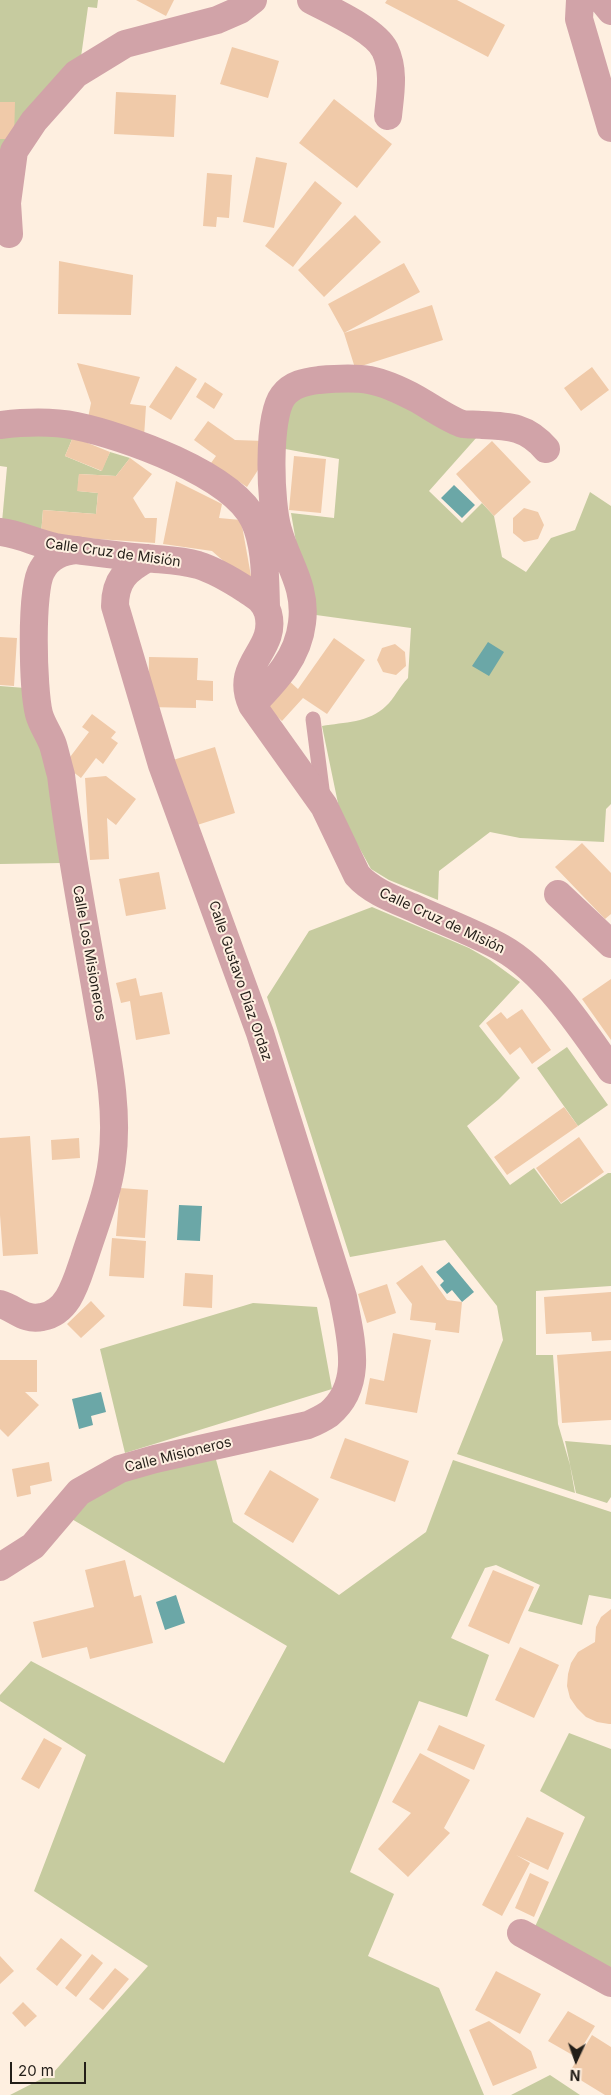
<!DOCTYPE html>
<meta charset="utf-8">
<style>
body{margin:0}
#map{position:relative;width:611px;height:2095px;overflow:hidden;background:#feefe0;font-family:Inter,sans-serif}
canvas{display:block}
.north{position:absolute;left:551px;top:2035px;width:50px;height:50px;-webkit-text-stroke:4px #feefe0;paint-order:stroke;rotate:183deg;font-size:14px;font-weight:700;line-height:20px;text-align:center;color:#231e18}
.north::after{content:'';display:block;margin:auto;width:18px;height:22px;background:#231e18;clip-path:polygon(50% 0,100% 100%,50% 72%,0 100%)}
.scale{position:absolute;left:10px;top:2062px;width:76px;height:22px;box-sizing:border-box;border:2px solid #231e18;border-top:0;padding-left:6px;font-size:15px;line-height:18px;white-space:nowrap;color:#231e18;-webkit-text-stroke:4px #feefe0;paint-order:stroke}
</style>
<div id="map">
<canvas width="611" height="2095"></canvas>
<div class="north">N</div>
<div class="scale">20 m</div>
</div>
<script>
const ctx = document.querySelector('canvas').getContext('2d');
ctx.lineJoin = 'round';
function fill(path, color) { ctx.fillStyle = color; ctx.fill(path, 'evenodd'); }
function strokePath(path, color, width, dash) { ctx.strokeStyle = color; ctx.lineWidth = width; ctx.lineCap = dash ? 'butt' : 'round'; ctx.setLineDash(dash || []); ctx.stroke(path); }
function drawText(font, color, halo, rows, align = 'center') {
  ctx.font = font + ' Inter,sans-serif'; ctx.lineWidth = 4; ctx.setLineDash([]); ctx.textBaseline = 'middle'; ctx.strokeStyle = halo; ctx.fillStyle = color; for (const [text, x, y, turn = 0] of rows) {
    ctx.save(); ctx.translate(x, y); ctx.rotate((+turn || 0) * Math.PI / 180); ctx.textAlign = isNaN(turn) ? turn : align; if (halo) ctx.strokeText(text, 0, 0); ctx.fillText(text, 0, 0); ctx.restore();
  }
}
fill(new Path2D(`
 M0 0H98L97 8 88 7 81 57 0 200Z
 M352 383 477 437 429 491 462 523 482 503 494 516 502 557 526 572 551 538 575 530 590 492 611 506V804L606 809 604 842 520 838 490 832 439 871 438 900 389 880 371 869 340 813 322 726C344 722 369 723 386 706 394 699 399 687 408 678L411 628 316 615V604L296 542 291 513 334 518 339 459 280 448 286 400Z
 M0 433 73 437 65 456 101 471 110 452 130 458 116 476 79 474 78 491 98 493 96 514 43 510 41 535 2 522 7 467 0 466Z
 M0 686 25 688 43 747 62 863 0 864Z
 M372 907 469 948 490 960 520 982 479 1026 520 1078 499 1099 467 1126 510 1185 534 1168 561 1204 608 1173H611V1286L536 1291V1355H553L558 1424 570 1465 575 1493 457 1454 503 1340 497 1306 445 1240 350 1257 267 997 309 931Z
 M567 1047 608 1105 578 1126 537 1068Z
 M253 1303 317 1307 332 1389 125 1453 100 1349Z
 M565 1441 611 1445V1497L607 1503 576 1493Z
 M215 1456 233 1522 339 1595 426 1532 453 1460 611 1512V1599L589 1595 582 1625 528 1611 540 1585 496 1565 485 1568 451 1638 489 1655 467 1717 419 1701 350 1872 394 1894 368 1956 439 1988 484 2095H10L53 2073 148 1966 34 1891 86 1755 0 1701V1695L31 1661 224 1763 287 1646 70 1518 83 1501 121 1478Z
 M569 1733 611 1749V1977L533 1931 585 1817 540 1791Z
 M550 2075 580 2095H511Z`), '#c6cb9f');
fill(new Path2D(`
 M454 485 475 505 462 518 441 498Z
 M488 642 504 652 489 676 472 666Z
 M179 1205 202 1206 200 1241 177 1240Z
 M449 1262 474 1292 462 1302 452 1290 447 1294 440 1285 444 1281 436 1272Z
 M101 1392 106 1412 91 1416 93 1425 79 1429 72 1399Z
 M176 1595 185 1623 165 1630 156 1602Z`), '#6ba7a7');
fill(new Path2D(`
 M136 0H174L166 16Z
 M387 0H457L505 25 488 57 385 3Z
 M232 47 279 61 268 98 220 84Z
 M116 92 176 95 174 137 114 134Z
 M334 99 392 144 357 188 299 143Z
 M0 102H15L14 139H0Z
 M256 157 287 163 274 228 243 222Z
 M207 173 232 175 229 218 217 217 216 227 203 226Z
 M315 181 342 203 293 267 265 246Z
 M355 215 381 242 324 297 298 270Z
 M59 261 133 275 131 315 58 314Z
 M404 263 420 292 344 333 328 304Z
 M432 305 443 340 355 368 344 333Z
 M77 363 140 377 130 404 146 406 144 437 88 418 91 403Z
 M176 366 197 379 171 420 149 407Z
 M592 367 609 390 581 411 564 388Z
 M205 382 223 394 214 409 196 397Z
 M208 421 235 440 265 441 258 470 247 487 211 463 216 456 194 440Z
 M73 437 110 452 102 471 65 456Z
 M492 441 531 482 494 516 456 474Z
 M294 456 326 459 321 513 289 510Z
 M130 458 152 474 133 498 145 518H157L155 543 41 535 43 510 96 514 98 493 77 491 79 474 116 476Z
 M176 481 222 504 219 518 241 520 251 576 245 580 212 551 163 544Z
 M524 508 538 512 544 525 538 539 524 542 513 533V518Z
 M0 637 17 638 14 686 0 685Z
 M334 638 365 660 327 714 303 698 282 721 265 706 288 680 298 689Z
 M395 644 405 652 406 666 396 675 383 672 377 660 382 648Z
 M149 657 198 658 197 680 213 681V701L196 700V708L148 707Z
 M92 714 116 732 111 738 118 743 103 764 96 758 81 778 64 765 89 732 82 727Z
 M215 747 235 813 194 826 173 760Z
 M106 776 136 799 116 825 107 818 109 859 90 860 85 778Z
 M582 843 611 873V914L605 919 555 867Z
 M159 872 166 909 126 916 119 879Z
 M136 978 140 996 162 992 170 1034 136 1040 130 1001 121 1003 116 983Z
 M611 979V1040L582 999Z
 M522 1009 551 1050 532 1064 520 1047 510 1055 486 1023 501 1012 507 1019Z
 M564 1107 578 1126 507 1175 494 1157Z
 M30 1136 38 1254 3 1256 0 1215V1138Z
 M579 1137 604 1172 561 1203 536 1168Z
 M79 1138 80 1158 52 1160 51 1140Z
 M120 1188 148 1190 145 1238 116 1236Z
 M112 1238 146 1241 144 1278 109 1276Z
 M422 1265 447 1300 462 1302 459 1333 435 1330 436 1323 410 1320 412 1304 396 1283Z
 M185 1273 213 1275 212 1308 183 1306Z
 M387 1284 396 1313 367 1323 358 1294Z
 M611 1292V1340L592 1341 591 1332 546 1334 544 1297Z
 M91 1301 105 1316 81 1338 67 1324Z
 M393 1333 431 1340 417 1413 365 1404 370 1378 384 1381Z
 M611 1351V1420L562 1423 557 1355Z
 M0 1360H37V1392H25L39 1405 8 1437 0 1429Z
 M345 1438 409 1461 395 1502 330 1478Z
 M49 1462 52 1481 30 1486 31 1494 17 1497 12 1469Z
 M270 1470 319 1499 293 1543 244 1514Z
 M125 1560 134 1597 141 1595 153 1643 90 1659 87 1647 42 1658 33 1622 94 1607 85 1570Z
 M493 1570 534 1587 509 1644 468 1626Z
 M611 1609V1724H609L597 1722 586 1717 577 1708 570 1698 567 1686 568 1674 571 1663 578 1652 595 1642 596 1627 601 1617Z
 M520 1647 559 1665 534 1718 495 1700Z
 M439 1725 485 1745 474 1770 427 1750Z
 M44 1738 62 1748 39 1789 21 1779Z
 M420 1753 470 1780 444 1828 450 1833 408 1877 378 1849 411 1813 392 1802Z
 M527 1817 564 1833 548 1870 516 1855 530 1863 502 1916 482 1905Z
 M530 1873 549 1882 534 1917 515 1908Z
 M61 1938 82 1955 57 1986 36 1969Z
 M92 1954 103 1963 76 1997 65 1988Z
 M0 1956 14 1971 0 1984Z
 M115 1968 129 1979 103 2010 89 1999Z
 M496 1971 541 1994 520 2034 475 2010Z
 M23 2002 37 2016 25 2027 12 2013Z
 M568 2011 595 2026 576 2057 548 2041Z
 M489 2021 531 2051 537 2068 493 2086 469 2030Z
 M592 2035 611 2047V2095H605L569 2073Z`), '#f0caa9');
strokePath(new Path2D(`
 M313 719 323 797`), '#d1a3a8', 15);
strokePath(new Path2D(`
 M311 0C332 11 375 30 385 50 395 71 390 95 388 116
 M580 0 579 19 611 128
 M602 0 611 11
 M9 234 7 203 14 151 34 121 76 74 125 44 217 20 240 10 253 0
 M0 425C25 422 52 421 76 426 124 436 232 474 254 520 266 546 265 578 266 606
 M0 532C19 534 36 543 55 547 85 552 115 555 145 558 164 560 180 560 198 565 214 570 231 580 245 589 256 596 264 600 268 613 278 651 233 663 252 705L324 806 357 875C371 891 393 899 412 907 442 921 473 932 502 948 545 972 583 1030 611 1070
 M252 705C275 681 298 658 302 623 307 586 287 563 278 530 270 504 267 417 283 396 292 384 305 382 319 380 363 376 378 378 417 399 428 405 451 421 463 424 469 425 476 424 482 425 510 426 527 427 546 449
 M558 894 611 944
 M0 1304C15 1308 24 1321 42 1317 69 1312 76 1282 84 1259 94 1227 108 1194 112 1161 119 1108 107 1055 98 1003 85 927 70 851 61 775 58 765 56 755 53 745 49 734 42 725 39 714 33 690 30 589 42 570 49 557 62 551 77 550
 M0 1567 33 1546 79 1492 120 1469 155 1459 308 1425C315 1422 323 1418 329 1414 365 1384 350 1337 343 1297L260 1033 162 765 115 606C115 580 126 570 148 558
 M521 1933 611 1983`), '#d1a3a8', 28);
drawText('14px', '#231e18', '#feefe0', [
 ["Calle Cruz de Misión",113,553,8],
 ["Calle Cruz de Misión",442,921,25],
 ["Calle Los Misioneros",89,953,80],
 ["Calle Gustavo Díaz Ordaz",240,981,71],
 ["Calle Misioneros",178,1455,-14]
]);
</script>
